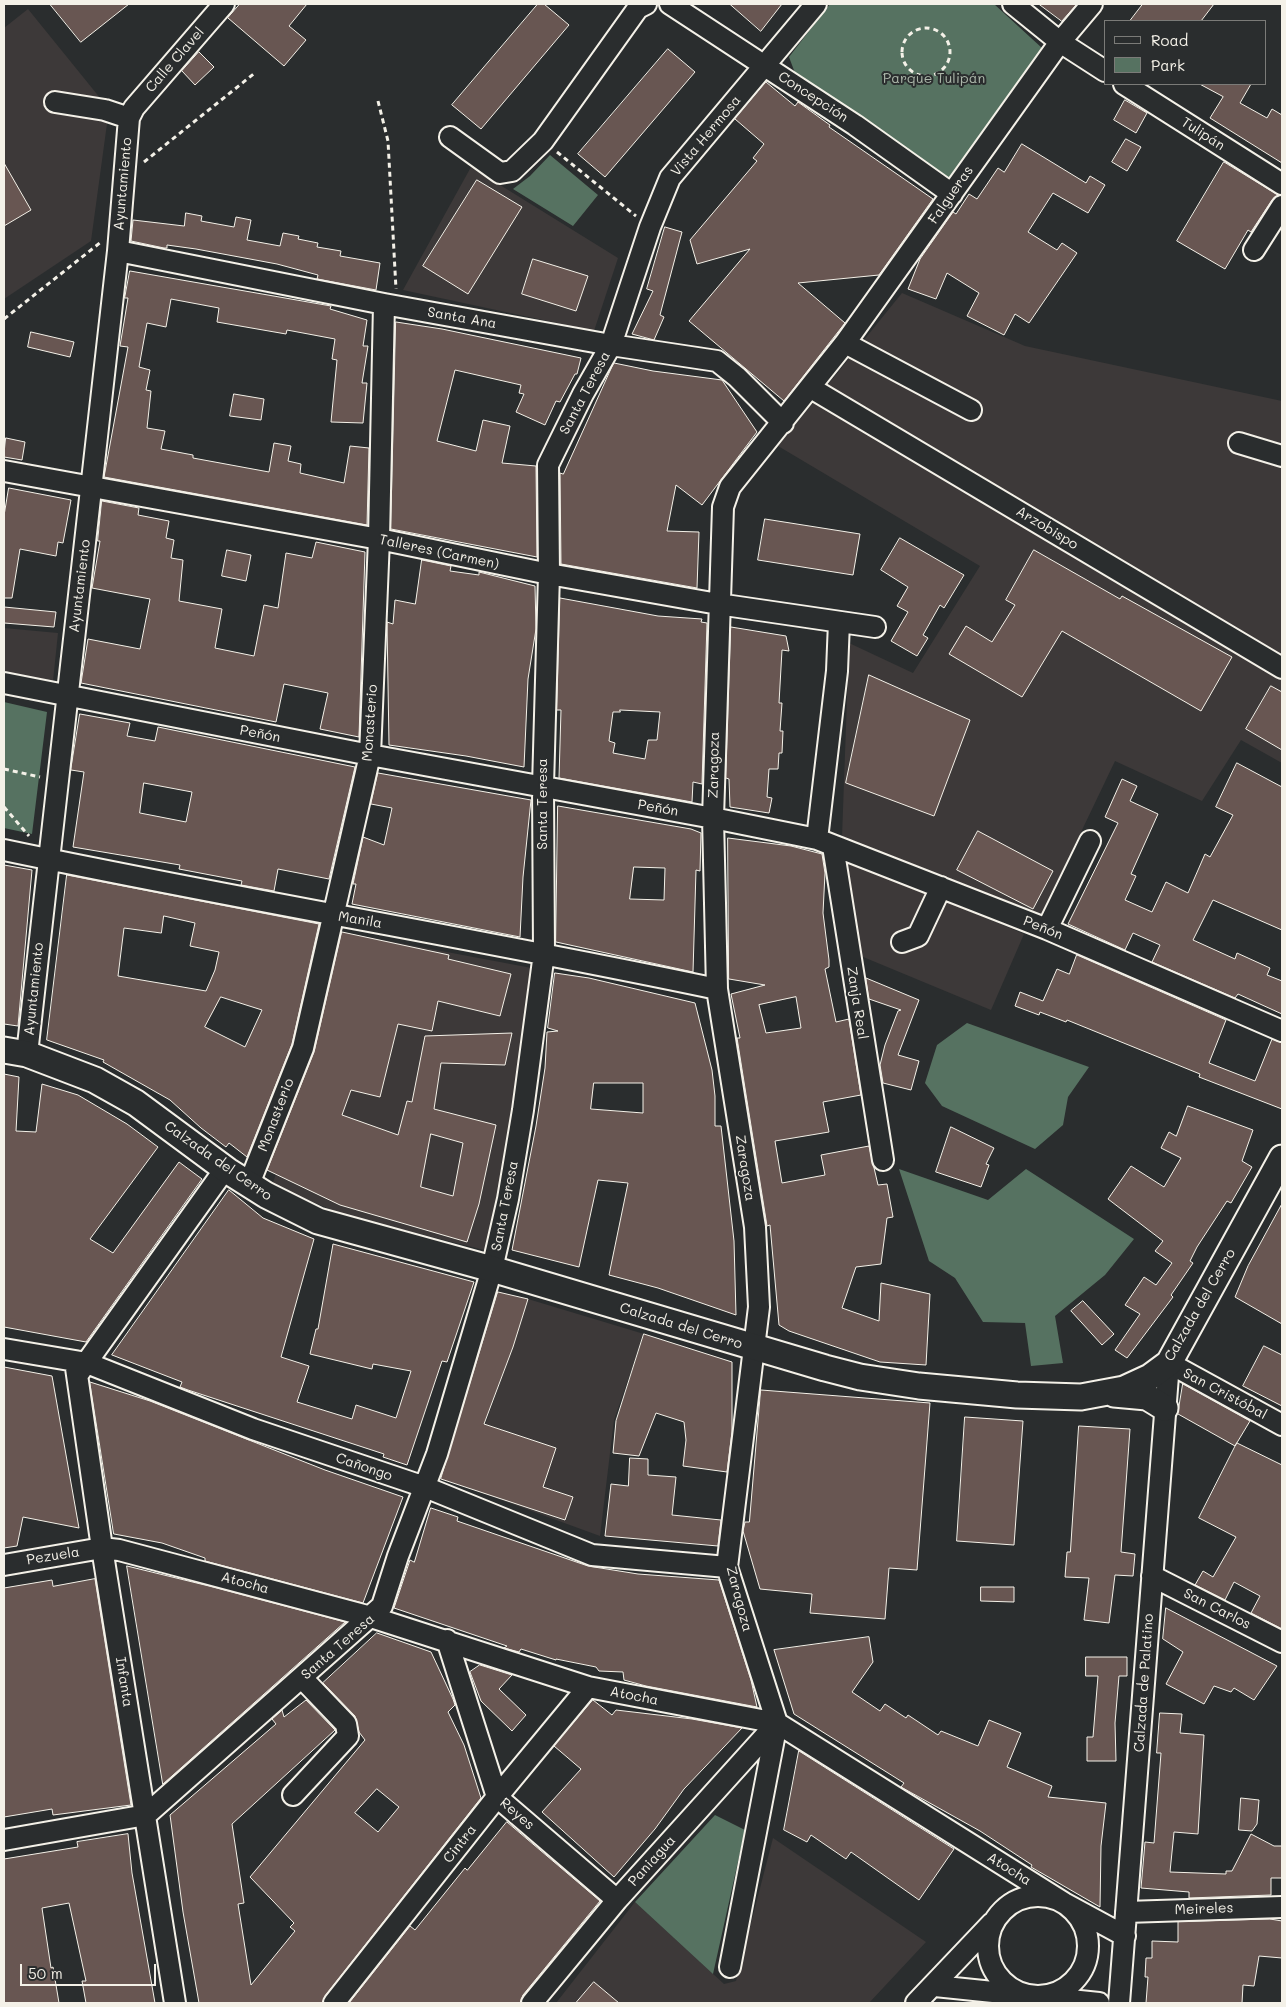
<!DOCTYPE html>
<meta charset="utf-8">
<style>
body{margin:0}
#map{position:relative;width:1286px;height:2007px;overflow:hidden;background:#2a2d2e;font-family:Mali,sans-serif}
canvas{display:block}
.frame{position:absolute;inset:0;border:5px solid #f4f1e8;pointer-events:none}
.legend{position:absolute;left:1104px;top:20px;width:162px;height:65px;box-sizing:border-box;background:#2a2d2e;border:1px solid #7b7b78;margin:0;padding:6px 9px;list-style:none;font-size:15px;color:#f4f1e8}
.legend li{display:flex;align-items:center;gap:10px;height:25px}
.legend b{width:25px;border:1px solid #7b7b78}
.scale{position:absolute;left:20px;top:1964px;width:136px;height:22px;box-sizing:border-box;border:2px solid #f4f1e8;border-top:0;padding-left:6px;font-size:15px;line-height:18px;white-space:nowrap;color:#f4f1e8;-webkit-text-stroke:4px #2a2d2e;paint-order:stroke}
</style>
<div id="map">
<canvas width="1286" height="2007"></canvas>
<div class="frame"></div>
<ul class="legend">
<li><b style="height:6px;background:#2a2d2e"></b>Road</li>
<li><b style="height:14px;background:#567261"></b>Park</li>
</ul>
<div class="scale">50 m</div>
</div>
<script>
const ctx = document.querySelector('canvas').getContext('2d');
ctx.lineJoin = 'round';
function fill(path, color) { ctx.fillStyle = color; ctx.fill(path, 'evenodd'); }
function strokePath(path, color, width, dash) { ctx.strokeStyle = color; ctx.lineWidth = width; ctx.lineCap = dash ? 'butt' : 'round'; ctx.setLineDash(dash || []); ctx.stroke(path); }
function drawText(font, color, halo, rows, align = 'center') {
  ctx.font = font + ' Mali,sans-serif'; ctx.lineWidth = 4; ctx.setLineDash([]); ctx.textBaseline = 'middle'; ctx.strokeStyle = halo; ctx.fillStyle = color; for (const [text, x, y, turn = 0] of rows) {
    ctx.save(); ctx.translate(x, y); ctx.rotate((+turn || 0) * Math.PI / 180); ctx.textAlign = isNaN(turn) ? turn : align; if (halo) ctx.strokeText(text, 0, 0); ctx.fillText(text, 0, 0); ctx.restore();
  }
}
fill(new Path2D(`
 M28 9 109 109 91 241 4 299V28Z
 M471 167 618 258 594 331 403 290Z
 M902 293 1025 346 1282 401V659L1275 675 1282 679V763L1241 740 1202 801 1115 761 1039 920 842 837 849 643 913 673 980 566 778 446Z
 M4 628 58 633 53 681 4 673Z
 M848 860 1024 934 991 1010 856 954Z
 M346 933 537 969 488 1251 344 1215 272 1185 311 1080Z
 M528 1299 644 1334 614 1420 600 1536 463 1486 513 1347Z
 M773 1838 926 1942 869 2003H556L635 1902 724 1984 736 1981Z`), '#3d3939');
fill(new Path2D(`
 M830 4H994L1042 48 1039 60 957 178 947 180 795 73 789 57Z
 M550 155 598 195 573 226 513 189 530 176Z
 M4 702 47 712 32 834 4 828Z
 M967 1023 1089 1067 1068 1097 1063 1125 1035 1149 942 1106 925 1083 937 1045Z
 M899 1169 988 1200 1026 1169 1134 1239 1105 1275 1055 1316 1063 1363 1031 1366 1025 1323 983 1322 955 1278 929 1261Z
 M715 1815 745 1830 713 1974 635 1902Z`), '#567261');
const building = new Path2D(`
 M50 4H129L81 42Z
 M240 4H307L289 26 306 40 284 66 228 18Z
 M538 4H544L569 25 481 129 452 105Z
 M730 4H782L761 31Z
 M1039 4H1077L1062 21Z
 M1143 4H1214L1201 21H1130Z
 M668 49 695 72 605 177 578 154Z
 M199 52 214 67 195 85 182 71Z
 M766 82 795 106 798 102 830 125 829 127 933 199 879 275 798 283 845 323 784 401 689 321 750 249 697 264 690 240 757 161 753 158 764 144 735 119Z
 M1200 84H1251L1240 103 1267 118 1272 109 1282 115V163L1210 118 1223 97Z
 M1125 100 1147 113 1136 133 1114 120Z
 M1126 139 1141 147 1127 171 1112 162Z
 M1022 144 1086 183 1090 176 1105 185 1088 213 1053 193 1028 232 1057 250 1062 243 1077 253 1029 323 1015 314 1004 335 967 316 979 293 947 273 936 299 908 289 920 259 953 212 956 214 969 194 977 199 998 168 1004 172Z
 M1224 162 1278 195 1272 200 1251 232 1248 230 1225 269 1177 241Z
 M4 163 31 210 4 226Z
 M477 180 522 207 468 294 423 266Z
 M186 213 202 216 201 221 234 227 236 217 251 220 247 240 280 246 283 233 299 236 298 239 318 243 317 247 341 251 340 256 380 263 376 290 317 279 318 275 277 264 196 249 167 245V248H164L131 241 133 220 184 226Z
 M665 227 682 232 660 315 664 317 654 340 632 334 653 291 647 289Z
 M533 259 588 276 576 311 522 294Z
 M130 271 331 306 330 309 367 320 363 346H368L362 383H367L363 423 331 422 337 360 332 359 335 339 287 330 286 334 217 322 219 308 171 299 166 327 147 323 139 367 150 370 146 390 151 391 147 428 165 431 161 449 193 455V458L269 472 274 443 291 446 288 461 301 464 300 473 344 483 350 446 369 448 367 525 104 477 128 347 120 346 128 298H125Z
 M396 322 442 329 581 358 577 374H575L560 402 556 401 545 425 516 412 524 394 519 393 521 385 455 370 437 441 476 451 483 420 510 426 502 463 536 466 537 557 391 529Z
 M31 332 74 342 70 357 28 347Z
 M614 363 653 371 722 380 757 432 702 505 676 485 667 531 699 532 697 588 561 564 560 473 563 474Z
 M234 394 264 399 261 420 230 416Z
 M6 438 25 442 22 460 4 457Z
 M9 488 71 500 63 543 58 542 56 556 20 549 12 598H4V516Z
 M102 501 139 508 138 515 169 521 166 538 174 540 171 558 183 560 179 601 222 609 215 648 254 656 264 605 278 608 286 553 312 558 316 542 365 552 359 737 320 729 328 693 284 684 276 722 81 683 88 639 140 649 150 599 92 588 100 541H98Z
 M765 519 860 534 853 575 758 560Z
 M900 538 964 575 944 608 940 605 923 635 928 638 917 656 891 641 908 612 897 606 908 587 881 570Z
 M227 550 251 555 246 581 222 576Z
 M1034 550 1120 599 1122 596 1232 657 1201 711 1062 631 1022 697 949 654 966 626 992 642 1015 605 1006 600Z
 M422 560 451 566 450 571 479 575V572L535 586 536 629 528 679 524 767 466 756 389 745 387 622 393 624 395 600 415 604Z
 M560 598 658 616 702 619 701 622 707 623 702 784 693 782 692 802 559 778 561 710H557ZM620 710 660 712 657 740H648L645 759 613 753 615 743 609 741 613 712H620Z
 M4 607 56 612 54 627 4 623Z
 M731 627 786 636 789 651 782 650 779 703H782L780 731H783L782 753H779L778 769H769L767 797 772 798 769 813 730 807 729 779 726 778Z
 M869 675 970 720 934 816 846 783Z
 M1271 686 1282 692V750L1246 729Z
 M80 714 130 723 127 736 155 741 158 727 355 767 329 879 278 869 274 891 241 885 242 881 179 869 180 865 73 847 84 772 71 770ZM144 783 192 792 186 822 140 813Z
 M1237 763 1282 787V930L1213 900 1193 940 1235 959 1237 953 1270 968 1267 975 1282 981V1014L1238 994 1235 998 1152 962 1160 945 1133 933 1125 950 1068 924 1118 823 1105 817 1122 779 1137 786 1130 801 1158 814 1131 874 1136 876 1125 900 1152 912 1166 882 1188 893 1205 854 1210 857 1233 815 1216 807Z
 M378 773 531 800 523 877 520 937 352 904 356 884H353L363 837 384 845 392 808 371 804Z
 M558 806 691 829 701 833 700 871 696 870 693 972 556 942ZM634 867 665 868 664 900 630 899Z
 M978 831 1053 871 1033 909 957 870Z
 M728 838 791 846 822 854 825 873 823 913 829 960V967L825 969 836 1022 849 1019 861 1095 823 1102 829 1132 775 1141 782 1183 825 1175 821 1155 869 1146 878 1185 887 1184 893 1217 887 1218 881 1264 856 1267 842 1308 879 1321 881 1283 930 1294 926 1365 880 1362 789 1331 779 1325 770 1225 767 1226 737 1038H740L731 994 765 985 729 979ZM796 997 801 1028 766 1033 759 1005Z
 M4 865 32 870 18 1026 4 1024Z
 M67 875 319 924 292 1044 247 1157 229 1143 226 1147 201 1128 170 1100 103 1062 104 1060 47 1040ZM164 916 195 923 190 946 219 952 215 970 206 991 118 976 124 928 161 933ZM221 997 262 1010 245 1047 205 1027Z
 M342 932 449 955 448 959 511 974 500 1016 438 1001 432 1031 398 1024 380 1097 351 1090 342 1115 398 1135 407 1101 412 1102 425 1036 512 1033 505 1065 441 1063 434 1109 496 1125 479 1204 467 1242 340 1205 267 1170 314 1052ZM431 1134 463 1143 453 1196 421 1187Z
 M1077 955 1226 1020 1209 1063 1255 1081 1272 1039 1282 1043V1109L1199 1077 1200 1074 1067 1020 1066 1022 1040 1012 1039 1015 1015 1006 1020 992 1043 1001 1057 969 1069 974Z
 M555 973 589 978 695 1003 712 1070 715 1096V1126H721L734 1241 736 1315 658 1288 609 1275 628 1183 598 1180 579 1267 512 1250 536 1126 545 1068 547 1032 558 1031 548 1028ZM594 1083H643V1113L591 1109Z
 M866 978 919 1000 898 1055 919 1061 911 1090 883 1083 880 1065 885 1045 898 1011 901 1010 869 999Z
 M4 1074 19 1077 16 1131 36 1132 42 1084 78 1095 127 1124 158 1147 90 1239 113 1253 179 1162 202 1179 86 1342 4 1327Z
 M1188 1106 1253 1130 1242 1161 1252 1167 1231 1203 1227 1201 1197 1247 1190 1261 1193 1263 1171 1295 1173 1297 1127 1358 1115 1350 1140 1314 1125 1305 1144 1277 1156 1285 1172 1263 1155 1251 1163 1241 1108 1199 1131 1166 1164 1187 1181 1158 1161 1148 1169 1132 1176 1136Z
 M951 1127 994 1148 986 1164 989 1165 981 1187 936 1172Z
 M229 1190 263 1218 314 1239 281 1357 309 1366 297 1402 352 1419 356 1405 396 1418 411 1371 373 1364 372 1369 310 1354 316 1329H318L333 1244 474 1282 447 1362 442 1361 407 1465 383 1457 384 1454 188 1390 180 1387 182 1382 112 1355Z
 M1282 1204V1324L1235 1297 1248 1266Z
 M498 1292 528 1299 513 1347 484 1424 556 1448 543 1487 573 1497 565 1520 441 1479Z
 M1083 1301 1114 1334 1102 1345 1071 1311Z
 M644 1334 732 1362V1432L727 1472 683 1466 686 1440 684 1422 656 1413 639 1456 613 1453 616 1421Z
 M1264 1346 1282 1355V1406L1243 1386Z
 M4 1367 52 1376 79 1528 23 1517 17 1546 4 1548Z
 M90 1382 150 1401 325 1470 403 1497 363 1603 205 1561V1558L162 1543 114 1534Z
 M1183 1384 1250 1421 1235 1446 1178 1414Z
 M761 1390 930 1403 917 1570 889 1568 885 1619 810 1613 812 1594 760 1589 743 1531 745 1522H749Z
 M965 1417 1023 1421 1014 1545 957 1541Z
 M1079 1426 1130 1429 1121 1552 1135 1554 1133 1576 1115 1575 1109 1623 1084 1620 1089 1578 1065 1577 1067 1552H1070Z
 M1237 1443 1282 1465V1629L1251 1613 1260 1596 1234 1582 1225 1600 1195 1585 1203 1571 1213 1577 1236 1537 1199 1518Z
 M630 1458 648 1459V1475L676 1477 672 1515 721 1520 718 1546 605 1536 611 1484 628 1486Z
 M431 1508 458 1517 457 1521 588 1566 638 1574 719 1580 751 1680 757 1707 646 1686 624 1680 623 1672 599 1671 596 1667 556 1659V1660L521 1649 519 1652 504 1648 507 1646 394 1608 410 1560 414 1562Z
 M127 1566 209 1586 345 1622 163 1784Z
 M95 1579 131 1805 53 1815 52 1809 4 1817V1588L52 1580 53 1586Z
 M981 1587H1014V1602L981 1601Z
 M1166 1608 1277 1666 1254 1700 1234 1688 1231 1692 1214 1686 1204 1704 1166 1684 1183 1652 1163 1639Z
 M377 1633 431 1652 453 1699 455 1705 448 1712 464 1745 481 1798 325 1996 322 2003H199L183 1912 170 1815 276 1724 272 1719 282 1710 284 1717 306 1700 335 1730 232 1824 244 1903 238 1904 251 1985 295 1931 290 1927 294 1923 250 1877 365 1740 359 1732 355 1716 323 1683ZM377 1789 399 1807 378 1832 355 1813Z
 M869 1637 873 1662 852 1692 880 1711 885 1704 906 1718 908 1715 938 1735 941 1731 978 1746 989 1720 1021 1733 1007 1767 1052 1786 1048 1797 1106 1803 1101 1846 1100 1907 1031 1867 1032 1865 980 1831 901 1787 904 1783 794 1714 774 1650Z
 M1086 1657H1127V1676H1119L1115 1723 1116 1761H1087V1737H1093L1098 1676H1086Z
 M480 1665 512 1675 499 1689 526 1715 512 1731 481 1701 470 1672Z
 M593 1700 612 1715 616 1710 692 1719 742 1728 684 1789 655 1829 614 1877 542 1812 581 1769 554 1746Z
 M1160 1713 1182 1714 1180 1733 1204 1735 1198 1834 1174 1832 1170 1872 1226 1874V1871H1232L1251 1834 1274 1846H1282V1878H1271V1895L1189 1898V1892L1141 1888 1145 1842 1154 1843 1161 1753H1157Z
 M799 1751 954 1849 919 1900 851 1852 846 1859 811 1835 807 1842 784 1830Z
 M1241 1798 1259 1800 1257 1824 1252 1831 1239 1830Z
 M507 1822 600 1901 523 1995 520 2003H349L410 1926 415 1930 465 1868 467 1870Z
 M128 1834 132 1873 155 2003H86L82 1981H86L69 1903 42 1908 51 1968 53 1967 59 2003H4V1859L78 1847 77 1842Z
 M1270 1919 1282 1921V1958L1259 1956 1254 1986 1243 1985 1242 2003H1146L1148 1977H1145L1146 1958H1152V1941L1178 1942V1922Z
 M594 1982 619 2003H576Z`);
fill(building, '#685652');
strokePath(building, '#f4f1e8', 1);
const minor = new Path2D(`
 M670 4 855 125 952 194
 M1013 4 1060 42 1105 71
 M1124 84 1282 184
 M55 102 105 110 129 118
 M450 137 500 173 512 171 543 141 638 8 646 4
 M1254 250 1282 206
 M118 251 384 304 611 345 717 361 737 377 783 423
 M845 343 971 410
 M811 388 1282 668
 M1239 443 1282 456
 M4 471 379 539 549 574 718 604 875 627
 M4 683 370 755 713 818 817 839 1047 929 1282 1031
 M817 839 837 671 839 622
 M833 846 883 1160
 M4 850C241 900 480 939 717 989
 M1047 929 1090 841
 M902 942 918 936 941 887
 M27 1054 118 251 129 118 134 108 224 4
 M249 1184 303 1048 370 755 379 539 384 304
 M4 1349 87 1363 253 1429 425 1487 592 1555 727 1567
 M75 1361 102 1548 175 2003
 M79 1373 225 1169
 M4 1565 102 1548 119 1550 371 1617 588 1687 777 1723 1064 1903 1125 1936
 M1152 1576 1282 1642
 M447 1640 497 1797 617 1900
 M293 1795 348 1736 346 1724 302 1678
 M4 1840 146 1815 382 1606 398 1556 437 1454 492 1269 508 1199 523 1110 544 953 543 786 549 574 548 465 583 394 611 345 650 227 670 178 816 4
 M988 1946a50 50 0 1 1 100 0a50 50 0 1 1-100 0Z
 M1126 1912 1282 1907
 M730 1967 777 1723 727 1567 759 1307 755 1227 717 989 713 818 723 507 730 487 845 343 1060 42 1092 4
 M935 1986 1099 2003
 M334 2003 497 1797 588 1687
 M532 2003 617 1900 777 1723
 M916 2003 992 1923
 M1119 2003 1169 1363 1282 1425`);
const major = new Path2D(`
 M4 1050 27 1054 95 1080 136 1103 228 1171 266 1195 318 1221 492 1269 825 1368 860 1377 919 1386 1017 1395 1081 1397 1124 1389 1150 1377 1169 1363 1282 1158
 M1114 1394 1147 1397 1165 1408`);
strokePath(minor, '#f4f1e8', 24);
strokePath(major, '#f4f1e8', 29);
strokePath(new Path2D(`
 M902 52a24 24 0 1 1 48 0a24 24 0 1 1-48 0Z
 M378 101 388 141 396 289
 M557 152 636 216
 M144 162 256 72
 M4 319 101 242
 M4 769 40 777
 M4 807 29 836`), '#f4f1e8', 3, [5, 4]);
strokePath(minor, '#2a2d2e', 20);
strokePath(major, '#2a2d2e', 25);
drawText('14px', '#f4f1e8', '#2a2d2e', [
 ["Calle Clavel",175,60,-49],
 ["Concepción",813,97,33],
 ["Tulipán",1203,134,33],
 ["Vista Hermosa",706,136,-50],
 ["Ayuntamiento",123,184,-85],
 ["Falgueras",951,195,-55],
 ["Santa Ana",462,318,10],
 ["Santa Teresa",585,393,-62],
 ["Arzobispo",1047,528,31],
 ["Talleres (Carmen)",439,552,12],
 ["Ayuntamiento",80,586,-83],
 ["Monasterio",370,723,-86],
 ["Peñón",260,734,11],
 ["Zaragoza",714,765,-89],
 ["Santa Teresa",543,804,-90],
 ["Peñón",658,808,10],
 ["Manila",360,920,10],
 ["Peñón",1043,928,22],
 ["Ayuntamiento",34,989,-84],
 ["Zanja Real",857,1003,81],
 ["Monasterio",276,1115,-69],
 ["Calzada del Cerro",218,1161,35],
 ["Zaragoza",745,1168,81],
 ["Santa Teresa",505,1206,-79],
 ["Calzada del Cerro",1200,1305,-60],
 ["Calzada del Cerro",681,1326,17],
 ["San Cristóbal",1225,1394,28],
 ["Cañongo",364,1467,19],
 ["Pezuela",53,1556,-9],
 ["Atocha",245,1583,15],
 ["Zaragoza",739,1599,75],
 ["San Carlos",1217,1609,27],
 ["Santa Teresa",338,1647,-41],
 ["Infanta",124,1682,81],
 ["Calzada de Palatino",1144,1683,-86],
 ["Atocha",634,1696,11],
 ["Reyes",517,1814,41],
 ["Cintra",460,1844,-52],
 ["Paniagua",652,1861,-48],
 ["Atocha",1009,1869,32],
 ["Meireles",1204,1909,-2]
]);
drawText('14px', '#adb8ab', '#2a2d2e', [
 ["Parque Tulipán",934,79]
]);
</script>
